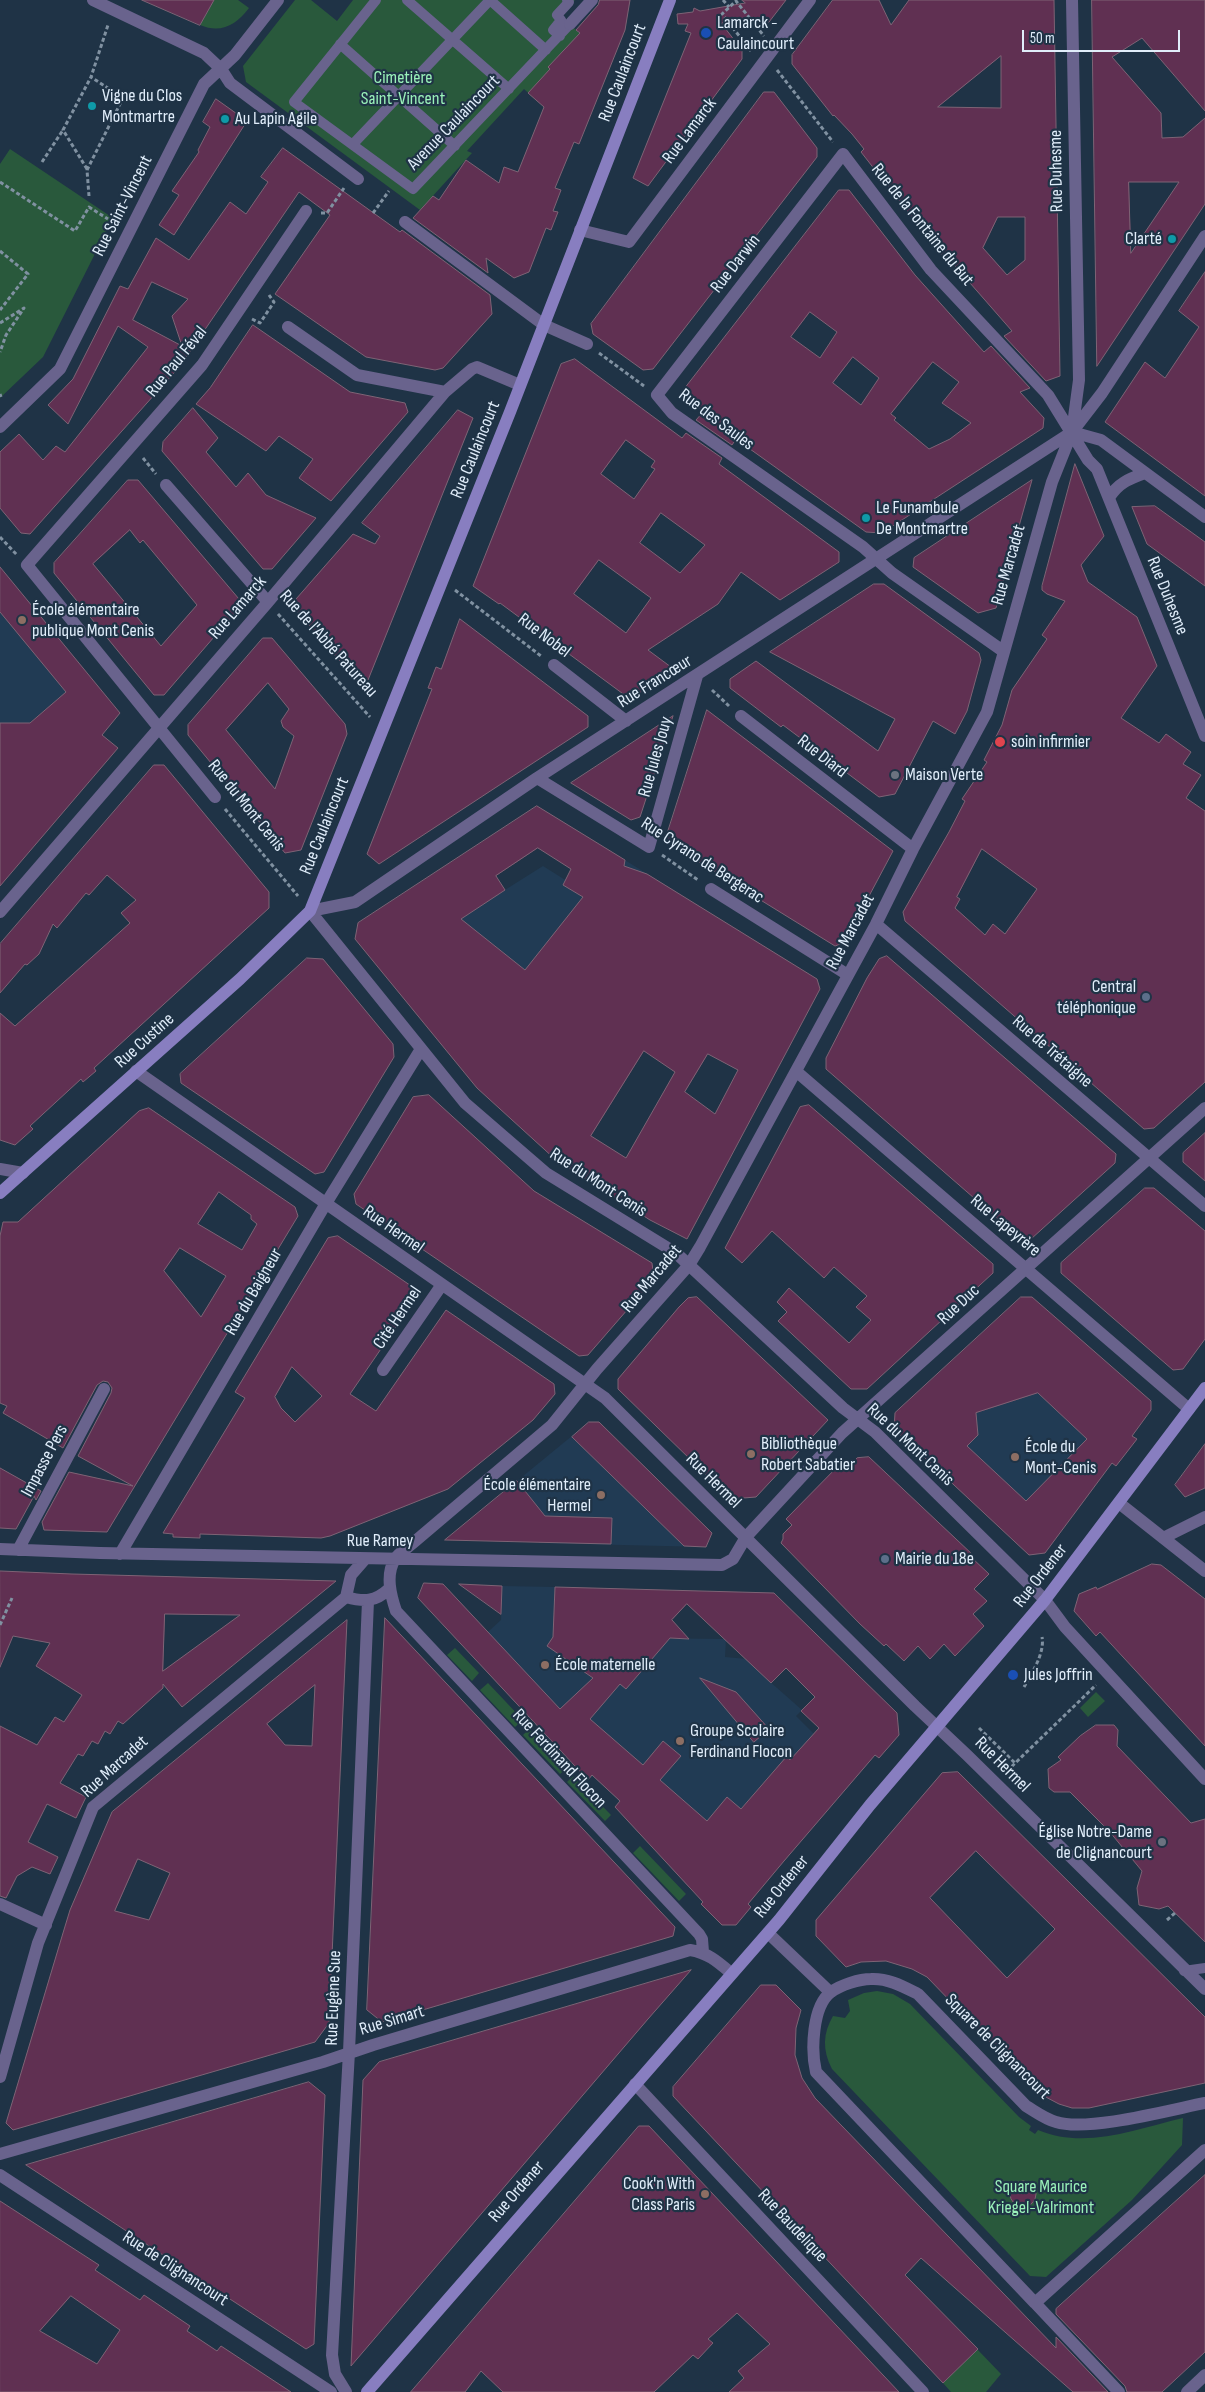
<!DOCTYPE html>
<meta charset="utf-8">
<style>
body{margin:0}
#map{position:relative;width:1205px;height:2392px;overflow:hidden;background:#1f3346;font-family:"Sofia Sans Condensed",sans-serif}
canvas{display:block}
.scale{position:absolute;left:1022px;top:30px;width:158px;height:22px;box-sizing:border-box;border:2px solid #e0edfa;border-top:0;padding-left:6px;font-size:15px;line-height:18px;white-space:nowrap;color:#e0edfa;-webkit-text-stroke:4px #1f3346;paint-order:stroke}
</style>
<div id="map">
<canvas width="1205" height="2392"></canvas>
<div class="scale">50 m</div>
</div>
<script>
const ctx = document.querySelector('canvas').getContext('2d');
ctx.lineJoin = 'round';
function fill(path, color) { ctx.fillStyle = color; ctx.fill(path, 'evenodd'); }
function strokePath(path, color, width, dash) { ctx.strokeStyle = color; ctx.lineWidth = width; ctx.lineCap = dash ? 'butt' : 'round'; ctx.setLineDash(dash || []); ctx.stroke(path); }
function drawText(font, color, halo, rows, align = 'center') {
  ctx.font = font + ' "Sofia Sans Condensed",sans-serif'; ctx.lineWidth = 4.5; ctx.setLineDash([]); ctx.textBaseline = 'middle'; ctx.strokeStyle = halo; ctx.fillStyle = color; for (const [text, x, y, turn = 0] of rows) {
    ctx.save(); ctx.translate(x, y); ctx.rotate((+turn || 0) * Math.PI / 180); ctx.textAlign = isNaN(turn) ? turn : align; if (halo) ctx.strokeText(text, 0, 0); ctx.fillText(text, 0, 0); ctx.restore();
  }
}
fill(new Path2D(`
 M0 567 88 674 29 723H0Z
 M615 854 680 894 579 1034 525 970 417 884 438 871 481 905 543 866 586 893Z
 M1005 1361 1112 1463 1045 1553 1029 1555 917 1450Z
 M589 1422H599L712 1533 706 1547 539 1543V1509L517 1481Z
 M502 1586 555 1587 554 1637 726 1639 725 1657 748 1659 759 1672 802 1710 796 1716 814 1734 780 1772 776 1768 741 1809 703 1902 669 1866 680 1853 637 1832 615 1807 619 1801 593 1776 588 1780 467 1651 501 1620Z`), '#213b54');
fill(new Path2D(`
 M214 0H238L249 8C236 25 221 34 200 25Z
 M295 0H311L337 21 353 0H575L561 15 592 46 538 102 524 89 467 151 472 153 420 210 246 82 243 66Z
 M10 149 113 218 43 357 0 398V164Z
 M455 1648 479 1673 472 1681 447 1655Z
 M488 1683 523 1720 515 1727 480 1690Z
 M1096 1692 1105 1701 1088 1717 1080 1708Z
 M529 1729 567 1768 560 1774 523 1735Z
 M573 1776 611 1815 605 1821 567 1782Z
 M640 1846 686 1894 679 1901 633 1853Z
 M877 1991 893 1994 910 2004 1019 2117 1031 2126 1029 2130 1035 2134 1038 2130C1085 2150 1136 2129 1183 2118L1182 2145 1132 2200 1046 2277 1030 2276 832 2069C822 2050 823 2033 833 2016L845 2018 850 2011 848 2000 864 1993Z
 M977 2349 1001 2374 986 2392H951L943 2383Z`), '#29593c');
const building = new Path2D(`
 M142 0H214L200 25Z
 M600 0H630L625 30 579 144 574 142 555 188 561 190 553 211 558 212 551 230 546 228 529 272 514 278 486 258 488 273 413 218 433 196 439 200 466 160 499 183 504 167 518 172 544 107 528 93 550 69 548 67 580 33 576 30 598 5Z
 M742 0H786L769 22 721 23 742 50V59L648 186 633 178 691 33 685 31 688 24H678L677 14 693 12 694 8 700 11 745 3Z
 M833 0H879L891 25 909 0H1054L1060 376 1046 381 1004 336 1012 331 949 259 947 262 861 152 864 149 852 134 834 115 833 116 792 64V55ZM1001 56V108L938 107ZM998 217H1025V260L1007 275 983 248Z
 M1092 0H1205V111L1142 38 1112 57 1161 113 1162 138 1183 137 1205 118V204L1097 366ZM1129 182H1179L1131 253Z
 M764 92H774L817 148V157L653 369 643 370 593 334 591 324Z
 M216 99 247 121 174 235 159 225 179 195 172 191 199 152 198 150 210 127 203 122Z
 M283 148 400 232 402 230 490 295 492 314 443 368 435 370 366 357 275 294 330 215 299 192 180 366 30 534 21 533 0 508V452L19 434 43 460 56 446 65 452 148 347 118 326 68 424 48 405 73 379 120 286 128 289 156 238 189 260 230 202 246 214 268 182 261 177ZM152 282 188 299 172 316 182 346 133 320Z
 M839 190H849L915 275 984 352 991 346 1030 388 1020 392 1044 418 1043 428 882 533 866 532 736 439 732 445 696 420 704 411 687 399 684 394 685 388ZM810 312 837 332 820 358 791 337ZM853 357 879 378 861 405 833 383ZM933 362 959 382 942 403 971 423 950 439 929 449 894 420 896 418 891 414Z
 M1205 272V496L1105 422 1145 362 1165 378 1199 327 1179 311Z
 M253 325 350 392 405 403 408 412 331 501 299 478 313 459 279 436 266 451 196 404 210 388Z
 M575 359 682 438 686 433 722 458 719 464 839 552V562L780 600 741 572 718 604 648 650 675 670 630 699 500 603 499 604 473 586 561 364ZM626 440 655 461 651 467 655 469 634 499 601 474ZM661 513 705 545 680 573 640 543ZM599 560 651 598 626 633 574 594Z
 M193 408 218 438 206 452 236 487 248 473 266 495 316 518 272 569H263L162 451 163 442Z
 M458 410 473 418 368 680 358 682 295 609 296 599 353 534 375 544 380 536 362 523Z
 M1075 464 1104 536 1081 565 1088 582 1137 617 1157 666 1121 718 1159 743 1166 734 1191 752 1183 764 1201 775 1186 798 1205 811V1082L1154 1128 1144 1129 905 921 903 912 949 832 965 801 962 799 987 762 984 760 1002 725 1012 690 1047 639 1042 635 1065 601 1047 594 1042 590V586ZM982 849 1037 889 1005 934 993 924 985 935 955 908 960 899 957 897Z
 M128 480H138L239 599V608L164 695H154L54 573V563ZM130 530 140 543 143 540 197 605 161 646 93 564Z
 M1032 480 996 608 978 613 913 567 914 558Z
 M1155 506 1205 542V586L1147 544 1132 507Z
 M0 567 120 713 102 735 118 748 0 886V723H30L66 692 0 612Z
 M874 584H884L979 653 981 660 967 711 955 734 933 721 895 794 879 797 783 725 781 727 730 688V679L756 661 878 751 895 719 770 652Z
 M460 619 588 716V727L379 864 367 854 432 689 428 688 436 667 441 669Z
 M263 638H272L345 724 347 734 301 850 285 853 188 735V725ZM268 683 289 709 281 721 283 727 294 736 275 789 226 730Z
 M707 710 893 851 844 943 835 946 665 841Z
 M673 716 640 817 631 820 571 783Z
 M154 765H164L269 892V908L117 1047 94 1068 96 1071 83 1082 81 1079 43 1114 30 1126 33 1129 15 1145 0 1140V1013L15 1026 130 923 121 913 136 900 107 875 89 895 86 893 57 928 53 924 39 954 27 965 25 964 0 993V944Z
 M537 806 625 860 624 866 647 874 817 979 820 989 687 1239 650 1220 556 1160 477 1088 355 939 358 923ZM538 848 571 869 563 885 583 897 525 970 461 919 505 890 496 876ZM644 1051 675 1072 626 1158 591 1136ZM708 1054 738 1070 715 1114 685 1092Z
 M887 956 1116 1154 1115 1163 1031 1239H1021L826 1069V1058L867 978 879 959Z
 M307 958 323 959 393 1044 394 1057 324 1172 315 1174 181 1083 180 1074Z
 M429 1095 534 1191 652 1263 654 1279 588 1355 579 1356 356 1204 354 1194 413 1097Z
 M809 1105 993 1264V1273L867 1389H851L778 1321 787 1312 777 1302 789 1288 849 1343 871 1320 856 1307 867 1296 834 1267 824 1278 772 1231 742 1263 725 1248 800 1107Z
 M149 1108 295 1207 298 1216 107 1532 44 1530 42 1522 69 1472 133 1486 78 1456 111 1393 112 1388 108 1382 103 1381 97 1385 63 1448 3 1413 7 1406 0 1403V1236L3 1222H18L139 1111ZM219 1192 251 1215V1219L257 1224 242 1250 198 1224ZM180 1248 226 1276 201 1317 164 1271Z
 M1205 1133V1181L1183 1162V1153Z
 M1145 1188H1154L1205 1231V1339L1183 1369 1173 1370 1061 1273V1263Z
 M338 1236 420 1292 350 1394 376 1411 446 1310 554 1384 555 1394 533 1420 448 1489 330 1536 321 1538 200 1534V1538L173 1537V1534L163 1533 245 1398 235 1392 328 1238ZM292 1367 322 1396 295 1422 281 1408 275 1397Z
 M697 1297 828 1420 756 1497 731 1499 618 1389V1379L679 1307 688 1298Z
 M1021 1297H1032L1063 1324 1151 1401V1410L1132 1436 1137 1439 1116 1466 1112 1463 1045 1553 1029 1555 894 1429 895 1413ZM1038 1393 1087 1439 1026 1501 967 1446 978 1435 976 1413Z
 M589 1422H599L712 1533 706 1547 684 1546 572 1437Z
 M1205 1444V1488L1185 1497 1175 1485Z
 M869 1457 973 1555 971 1557 989 1574 974 1589 987 1601 973 1614 984 1626 955 1656 944 1644 930 1659 918 1646 904 1661 886 1644 884 1646 860 1624 781 1543 783 1539V1534L792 1525 786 1519 843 1461 849 1467 857 1458Z
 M0 1468 41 1491 36 1500 34 1496 16 1529 0 1528Z
 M517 1481 545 1516 612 1518 611 1544 445 1540Z
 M1152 1564 1161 1565 1205 1599V1746L1100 1632 1096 1636 1074 1611 1079 1594 1096 1587 1097 1589Z
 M0 1571 72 1574 336 1581 182 1707 163 1684V1688L123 1724 118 1721 110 1734 105 1731 98 1744 92 1741 83 1756 78 1754 60 1783 86 1797 76 1818 47 1804 28 1842 58 1857 50 1874 32 1867 17 1876 6 1898 0 1896V1726L37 1745 55 1717 64 1722 82 1695 36 1666 50 1643 13 1636 0 1667ZM165 1614 240 1615 163 1671Z
 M424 1583 443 1584 560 1709 593 1678 547 1646 553 1637 555 1587 774 1593 897 1713 899 1735 879 1758 875 1755 784 1861 748 1904 751 1907 736 1925H722L701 1904 703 1902 615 1807 620 1801 592 1775 588 1780 418 1598ZM687 1604 771 1683 786 1668 815 1697 801 1711 819 1728 790 1760 787 1756 741 1809 727 1797 707 1821 660 1780 681 1756 663 1741 643 1765 590 1719 620 1684 626 1689 670 1638 689 1639 672 1620Z
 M459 1584 502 1586 501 1614Z
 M385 1618 675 1927 673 1936 382 2022 367 2010Z
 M347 1620 329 2023 315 2042 13 2130 6 2123 63 1933 70 1910 112 1812ZM315 1685 312 1746 285 1745 267 1724ZM138 1859 170 1873 149 1920 115 1911Z
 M700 1678 736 1692 769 1729 754 1742Z
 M1096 1725H1114L1118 1730 1117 1746 1191 1823 1205 1819V1942L1168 1906 1159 1909 1139 1905 1137 1888 1142 1871 1109 1831 1070 1792H1054L1049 1788 1048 1769 1061 1760 1058 1757 1080 1736Z
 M958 1772 1205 2017V2083L1089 2108H1072L1059 2104 1040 2094 927 1977 912 1969 886 1961 861 1962 846 1967 816 1936V1920L942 1773ZM976 1851 1055 1929 1007 1978 930 1898Z
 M691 1970 648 2019 351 2366 363 2080 379 2062Z
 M761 1985H776L801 2010 796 2028 795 2055 802 2078 815 2098 1056 2348V2337L1108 2392H1073L921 2258 905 2275 978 2349 943 2383 673 2096V2087Z
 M309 2082 325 2095 314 2344 306 2349 26 2165Z
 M639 2126H649L899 2392H729L744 2378 738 2371 770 2344 737 2313 708 2339 713 2343 698 2359 693 2355 654 2392H503L481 2371 465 2392H411Z
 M1205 2175V2352L1162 2392H1127L1125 2386 1056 2314V2309Z
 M1010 2194a13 13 0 1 1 26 0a13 13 0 1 1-26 0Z
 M0 2201 99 2265 95 2270 140 2300 144 2295 190 2326 187 2331 217 2351 221 2346 291 2392H0ZM71 2296 120 2330 97 2364 40 2331Z`);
fill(building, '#603052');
strokePath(building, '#7e6375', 1);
strokePath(new Path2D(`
 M723 0 729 7
 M751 51 722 14 736 1 764 36
 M777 70 833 142
 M42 162 63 130
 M87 169 63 130 91 77
 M0 182 75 231 89 207 108 219
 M89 196 87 170 123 98 91 77 108 25
 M321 213H327L344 188
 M373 213 389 191
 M0 251 28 274 0 310
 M252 319 260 323 274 302 269 295
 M0 323 24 308 6 335 0 352
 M599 353 644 386
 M0 394 1 397
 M143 458 156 474
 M0 537 17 555
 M455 590 541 656
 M278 614 370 717
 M712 690 729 706
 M225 809 298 896
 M662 855 698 880
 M0 1625 12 1598
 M1024 1687C1032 1673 1045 1653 1042 1637
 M979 1728 1015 1763
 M1007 1771 1096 1685
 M1167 1920 1175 1913`), '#8091a1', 3, [4, 2.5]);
strokePath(new Path2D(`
 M376 0 294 102 413 189 570 24
 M407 0 509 89
 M490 0 546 50
 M560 36 553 30 561 20 557 15 569 2 567 0
 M340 44 455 146
 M354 143 490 0
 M1184 1971 1205 1968`), '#69638d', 10);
strokePath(new Path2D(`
 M93 0 204 53 221 69 230 83 358 179
 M1072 0 1079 380 1072 432 537 778 355 902 310 911 465 1103 546 1173 676 1253 843 1408 875 1432 1045 1600 1065 1627 1205 1779
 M570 24 592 0
 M405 222 544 325 587 344
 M580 230 629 242 810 0
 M288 327 357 375 445 392
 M0 427 60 369 204 84 235 55 278 0
 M1072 432 1101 440 1205 517
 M166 485 268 602
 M1109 498C1118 483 1129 479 1145 473
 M1003 651 892 573 863 547 672 413 657 395 843 154 931 270 1048 395 1088 460 1097 469 1205 736
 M554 665 626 721
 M741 716 913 849
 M537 778 649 847 697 676
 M215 797 27 565 202 365 306 211
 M711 889 848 975
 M0 912 268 602 445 392 472 369 477 367 520 385
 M876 924 1205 1206
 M136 1071 605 1398 915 1706 967 1755 1205 1989
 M797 1072 1189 1409
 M0 1169 23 1173
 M383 1370 441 1286
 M1119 1503 1205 1571
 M1163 1538 1205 1517
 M0 1549 100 1553 722 1565 733 1559 746 1537 842 1433 1205 1108
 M18 1550 104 1389
 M120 1554 325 1205 421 1049
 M346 1597C364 1602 375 1602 389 1589
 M0 1904 46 1925
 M768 1933 830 1992
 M703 1952 702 1939 699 1934 396 1611C391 1596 385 1575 395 1559 399 1553 407 1548 413 1543L552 1425 597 1369 689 1265 700 1247 876 924 913 849 987 712 1052 482 1072 432 1102 393 1205 236
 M0 2077 38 1943 93 1807 346 1597 351 1575 365 1559
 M635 2084 923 2392
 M1205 2103C1170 2110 1088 2132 1056 2122 1045 2119 1036 2112 1026 2106L918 1994C904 1987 888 1978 871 1979 859 1979 841 1985 831 1992 812 2006 811 2051 816 2072L1035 2303 1205 2150
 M0 2154 323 2062 373 2045 690 1950C708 1953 717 1961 731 1973
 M0 2175 331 2392
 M1035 2303 1119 2392
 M346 2392 335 2374 332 2355 349 2052 368 1601
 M1187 2392 1205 2375`), '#69638d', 12);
strokePath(new Path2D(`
 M0 1193 240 979 310 911 510 412 670 0
 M367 2392 779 1920 870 1805 1045 1600 1205 1388`), '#887ec0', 12);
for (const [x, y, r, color] of [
 [706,33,6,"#1a4fb4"],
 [92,106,5,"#0f9aa8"],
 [225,119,5,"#0f9aa8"],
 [1172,239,5,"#0f9aa8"],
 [866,518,5,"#0f9aa8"],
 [22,620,5,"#8d6e63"],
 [1000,742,6,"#e0444e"],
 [895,775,5,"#6b7280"],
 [1146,997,5,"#5c6f8a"],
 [751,1454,5,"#8d6e63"],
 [1015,1457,5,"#8d6e63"],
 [601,1495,5,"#8d6e63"],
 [885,1559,5,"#5c6f8a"],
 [545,1665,5,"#8d6e63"],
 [1013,1675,6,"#1a4fb4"],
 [680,1741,5,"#8d6e63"],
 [1162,1842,5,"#6b7280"],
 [705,2194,5,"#8d6e63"]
]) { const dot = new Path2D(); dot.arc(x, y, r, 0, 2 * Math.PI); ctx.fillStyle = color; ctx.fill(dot); strokePath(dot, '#1f3346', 2); }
drawText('18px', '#e0edfa', '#1f3346', [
 ["Lamarck -",717,23],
 ["Caulaincourt",717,44],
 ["Vigne du Clos",102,96],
 ["Montmartre",102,117],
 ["Au Lapin Agile",235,119],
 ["Clarté",1162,239,"right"],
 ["Le Funambule",876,508],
 ["De Montmartre",876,529],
 ["École élémentaire",32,610],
 ["publique Mont Cenis",32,631],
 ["soin infirmier",1011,742],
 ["Maison Verte",905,775],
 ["Central",1136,987,"right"],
 ["téléphonique",1136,1008,"right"],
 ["Bibliothèque",761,1444],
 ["Robert Sabatier",761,1465],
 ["École du",1025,1447],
 ["Mont-Cenis",1025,1468],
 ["École élémentaire",591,1485,"right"],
 ["Hermel",591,1506,"right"],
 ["Mairie du 18e",895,1559],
 ["École maternelle",555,1665],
 ["Jules Joffrin",1024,1675],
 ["Groupe Scolaire",690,1731],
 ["Ferdinand Flocon",690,1752],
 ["Église Notre-Dame",1152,1832,"right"],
 ["de Clignancourt",1152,1853,"right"],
 ["Cook'n With",695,2184,"right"],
 ["Class Paris",695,2205,"right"]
], 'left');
drawText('18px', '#e0edfa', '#1f3346', [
 ["Rue Caulaincourt",623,73,-69],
 ["Avenue Caulaincourt",454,123,-46],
 ["Rue Lamarck",690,131,-53],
 ["Rue Duhesme",1057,171,-91],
 ["Rue Saint-Vincent",123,206,-63],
 ["Rue de la Fontaine du But",922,225,51],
 ["Rue Darwin",736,264,-52],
 ["Rue Paul Féval",177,362,-51],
 ["Rue des Saules",716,420,37],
 ["Rue Caulaincourt",476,450,-68],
 ["Rue Marcadet",1009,565,-74],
 ["Rue Duhesme",1167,596,68],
 ["Rue Lamarck",238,608,-49],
 ["Rue Nobel",544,636,37],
 ["Rue de l'Abbé Patureau",328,644,48],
 ["Rue Francœur",655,682,-32],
 ["Rue Jules Jouy",656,757,-74],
 ["Rue Diard",822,757,38],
 ["Rue du Mont Cenis",246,806,51],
 ["Rue Caulaincourt",325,826,-68],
 ["Rue Cyrano de Bergerac",702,861,33],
 ["Rue Marcadet",851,932,-62],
 ["Rue Custine",145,1041,-42],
 ["Rue de Trétaigne",1052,1052,41],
 ["Rue du Mont Cenis",598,1183,33],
 ["Rue Lapeyrère",1005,1226,40],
 ["Rue Hermel",393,1230,35],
 ["Rue Marcadet",652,1279,-50],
 ["Rue du Baigneur",254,1292,-60],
 ["Rue Duc",959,1305,-43],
 ["Cité Hermel",398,1318,-56],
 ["Rue du Mont Cenis",910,1445,43],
 ["Impasse Pers",45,1461,-62],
 ["Rue Hermel",713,1481,45],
 ["Rue Ramey",380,1541],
 ["Rue Ordener",1041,1576,-52],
 ["Rue Ferdinand Flocon",559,1759,47],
 ["Rue Hermel",1002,1765,45],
 ["Rue Marcadet",115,1767,-42],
 ["Rue Ordener",782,1887,-51],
 ["Rue Eugène Sue",334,1998,-88],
 ["Rue Simart",392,2021,-17],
 ["Square de Clignancourt",997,2047,45],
 ["Rue Ordener",517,2192,-49],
 ["Rue Baudelique",792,2226,47],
 ["Rue de Clignancourt",175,2269,33]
]);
drawText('18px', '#9af2ba', '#1f3346', [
 ["Cimetière",403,78],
 ["Saint-Vincent",403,99],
 ["Square Maurice",1041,2187],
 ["Kriegel-Valrimont",1041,2208]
]);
</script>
